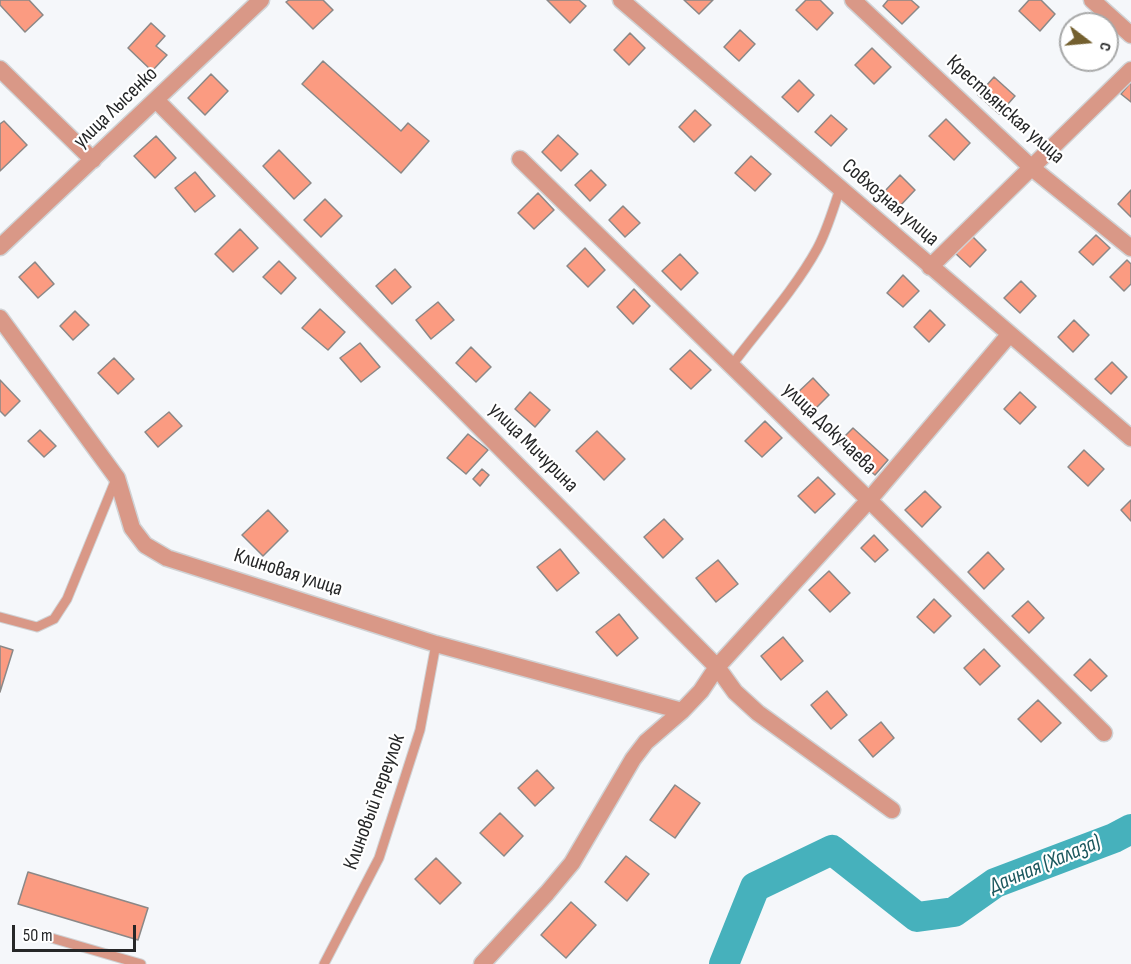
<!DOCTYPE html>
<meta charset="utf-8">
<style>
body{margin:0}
#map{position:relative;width:1131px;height:964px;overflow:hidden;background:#f5f7fa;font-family:"Sofia Sans Condensed",sans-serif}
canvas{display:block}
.north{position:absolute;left:1059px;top:12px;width:60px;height:60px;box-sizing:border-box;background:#fff;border:2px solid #a8a9a9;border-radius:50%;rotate:106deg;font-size:16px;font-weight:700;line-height:24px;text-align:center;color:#262728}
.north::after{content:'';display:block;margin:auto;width:21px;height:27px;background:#74602f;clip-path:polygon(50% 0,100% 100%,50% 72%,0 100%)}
.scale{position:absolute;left:12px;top:925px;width:124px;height:27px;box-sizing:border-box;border:3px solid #262728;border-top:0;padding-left:8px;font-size:18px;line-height:21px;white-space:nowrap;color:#262728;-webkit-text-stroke:4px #fff;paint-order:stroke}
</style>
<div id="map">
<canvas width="1131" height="964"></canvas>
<div class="north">С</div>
<div class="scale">50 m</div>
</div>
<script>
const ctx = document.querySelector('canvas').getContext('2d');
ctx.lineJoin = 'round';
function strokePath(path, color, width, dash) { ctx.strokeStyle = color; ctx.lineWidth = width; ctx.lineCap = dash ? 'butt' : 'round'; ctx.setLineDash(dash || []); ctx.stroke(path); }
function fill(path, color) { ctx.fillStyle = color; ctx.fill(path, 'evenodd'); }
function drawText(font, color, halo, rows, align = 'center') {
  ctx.font = font + ' "Sofia Sans Condensed",sans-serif'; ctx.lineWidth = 4.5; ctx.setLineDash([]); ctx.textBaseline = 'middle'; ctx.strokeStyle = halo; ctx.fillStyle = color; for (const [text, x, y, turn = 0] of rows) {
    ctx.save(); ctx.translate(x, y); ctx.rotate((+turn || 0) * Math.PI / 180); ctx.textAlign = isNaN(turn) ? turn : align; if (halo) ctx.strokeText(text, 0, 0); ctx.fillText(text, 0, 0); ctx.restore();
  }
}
strokePath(new Path2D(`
 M724 964 755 887 832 850 917 917 954 912 995 883 1114 838 1131 829`), '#46b1bc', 30);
const building = new Path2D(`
 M0 0H29L43 15 25 32 0 5Z
 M289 0H323L333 10 313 29 286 2Z
 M547 0H579L586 6 570 23Z
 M684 0H713L699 14Z
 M806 0H820L833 13 817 30 796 10Z
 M888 0H911L919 7 902 24 883 6Z
 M1029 0H1041L1055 14 1040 31 1019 11Z
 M151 23 165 36 156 46 167 55 152 71 128 48Z
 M740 30 755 44 739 61 724 47Z
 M630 33 645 48 629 65 614 50Z
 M872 48 891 67 874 84 855 65Z
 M323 61 401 131 408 123 429 141 401 173 302 84Z
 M211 74 228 91 205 115 188 98Z
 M994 77 1015 96 999 114 978 95Z
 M799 80 814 95 798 112 782 97Z
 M1131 82V102L1121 94Z
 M695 110 711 125 694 142 679 127Z
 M831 115 847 129 831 146 815 132Z
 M946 119 970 143 954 160 929 136Z
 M4 121 27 145 0 171V124Z
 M558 135 578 154 561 171 542 152Z
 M156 136 176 158 155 178 134 156Z
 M279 150 311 183 294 199 263 166Z
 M751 156 771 174 755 191 735 173Z
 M591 170 606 185 590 201 575 185Z
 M195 172 215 196 195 212 175 188Z
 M900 175 915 190 899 207 884 192Z
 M1131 190V217L1118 204Z
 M538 193 554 210 534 229 518 213Z
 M325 199 342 216 321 237 304 220Z
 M623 206 640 223 625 237 609 220Z
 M240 229 258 248 233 272 215 254Z
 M971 235 986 250 970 267 955 253Z
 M1096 235 1110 248 1093 265 1079 252Z
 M585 248 605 270 588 287 567 266Z
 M680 254 698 273 681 290 662 271Z
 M1127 260 1131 264V284L1124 291 1110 277Z
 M279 261 296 278 281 294 263 277Z
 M35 262 54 284 38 298 19 277Z
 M395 269 411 287 392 304 376 286Z
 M903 275 919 291 903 307 887 293Z
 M1021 281 1036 296 1020 313 1004 298Z
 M634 289 650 306 633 324 617 307Z
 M438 302 454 320 431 339 416 320Z
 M320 309 345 332 328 350 302 328Z
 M930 310 945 325 929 342 914 327Z
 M75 311 89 325 73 340 60 326Z
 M1074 320 1089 335 1073 352 1058 337Z
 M360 343 380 367 361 382 340 358Z
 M471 347 491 367 476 382 456 363Z
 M690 350 711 370 691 389 670 369Z
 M114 358 134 379 118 394 98 373Z
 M1112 362 1127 377 1111 394 1095 379Z
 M813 378 829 395 810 414 793 397Z
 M0 380 20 401 5 416 0 411Z
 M530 392 550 410 535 427 515 409Z
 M1020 392 1036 407 1020 424 1004 409Z
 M169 412 182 426 158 447 145 432Z
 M765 421 782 438 762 457 745 441Z
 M853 428 888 460 875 475 838 443Z
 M40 430 56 446 44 457 28 441Z
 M597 431 625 459 604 480 576 451Z
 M468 434 488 450 466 474 447 458Z
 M1084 450 1104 469 1088 486 1068 467Z
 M482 469 489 475 480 486 473 479Z
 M818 477 835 494 815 513 798 496Z
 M925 491 941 507 922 527 905 510Z
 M1131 500V521L1121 510Z
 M268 510 288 531 263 556 242 535Z
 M664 519 683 539 663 558 644 537Z
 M874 535 888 550 875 562 861 548Z
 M560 549 579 573 557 591 537 567Z
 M988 552 1004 569 984 589 968 572Z
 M718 560 738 584 716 602 696 578Z
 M829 571 850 593 830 612 809 590Z
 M934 599 951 616 934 633 917 617Z
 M1028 601 1044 618 1029 633 1012 616Z
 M619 614 638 638 617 656 596 632Z
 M783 637 803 661 781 680 761 656Z
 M0 646 13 650 0 692Z
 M984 649 1000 666 980 685 964 668Z
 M1090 659 1107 676 1091 691 1074 675Z
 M827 691 847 715 831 729 811 705Z
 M1038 700 1061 723 1041 742 1018 719Z
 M881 722 894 738 873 757 859 740Z
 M537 770 554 788 535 806 518 788Z
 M675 785 700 803 675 838 650 820Z
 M500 813 523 836 504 856 480 833Z
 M626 856 649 874 627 901 605 882Z
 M436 858 461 883 440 904 415 879Z
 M28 872 148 908 138 940 18 904Z
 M571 902 596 925 566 958 541 935Z`);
fill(building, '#fb9b81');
strokePath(building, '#8b8887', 1.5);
const service = new Path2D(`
 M732 365C759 329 795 289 817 249 827 231 833 209 840 189
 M0 617 37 627 54 619 67 599 116 479
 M48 937 141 964
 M324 964 379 858 420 730 436 644`);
const minor = new Path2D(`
 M621 0 1131 438
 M853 0 1032 168 1131 248
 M1092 0 1131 35
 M0 69 93 160
 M156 100 717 667 735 692 758 713 892 810
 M520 159 869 500 1104 733
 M0 247 261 0
 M930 267 1131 70
 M0 318 117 478 132 528 145 545 167 558 436 644 682 711
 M482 964 547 893 572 863 633 759 646 742 682 711 701 691 717 667 869 500 1009 335`);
strokePath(service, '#d0d2d4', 11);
strokePath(minor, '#d0d2d4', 19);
strokePath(service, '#d99887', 9);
strokePath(minor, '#d99887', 16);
drawText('21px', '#262728', '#fff', [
 ["улица Лысенко",116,108,-44],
 ["Крестьянская улица",1005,110,42],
 ["Совхозная улица",890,203,41],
 ["улица Докучаева",829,429,44],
 ["улица Мичурина",533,448,45],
 ["Клиновая улица",288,573,18],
 ["Клиновый переулок",375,802,-70]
]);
drawText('italic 22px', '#1b575d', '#fff', [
 ["Дачная (Халаза)",1045,865,-23]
]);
</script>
